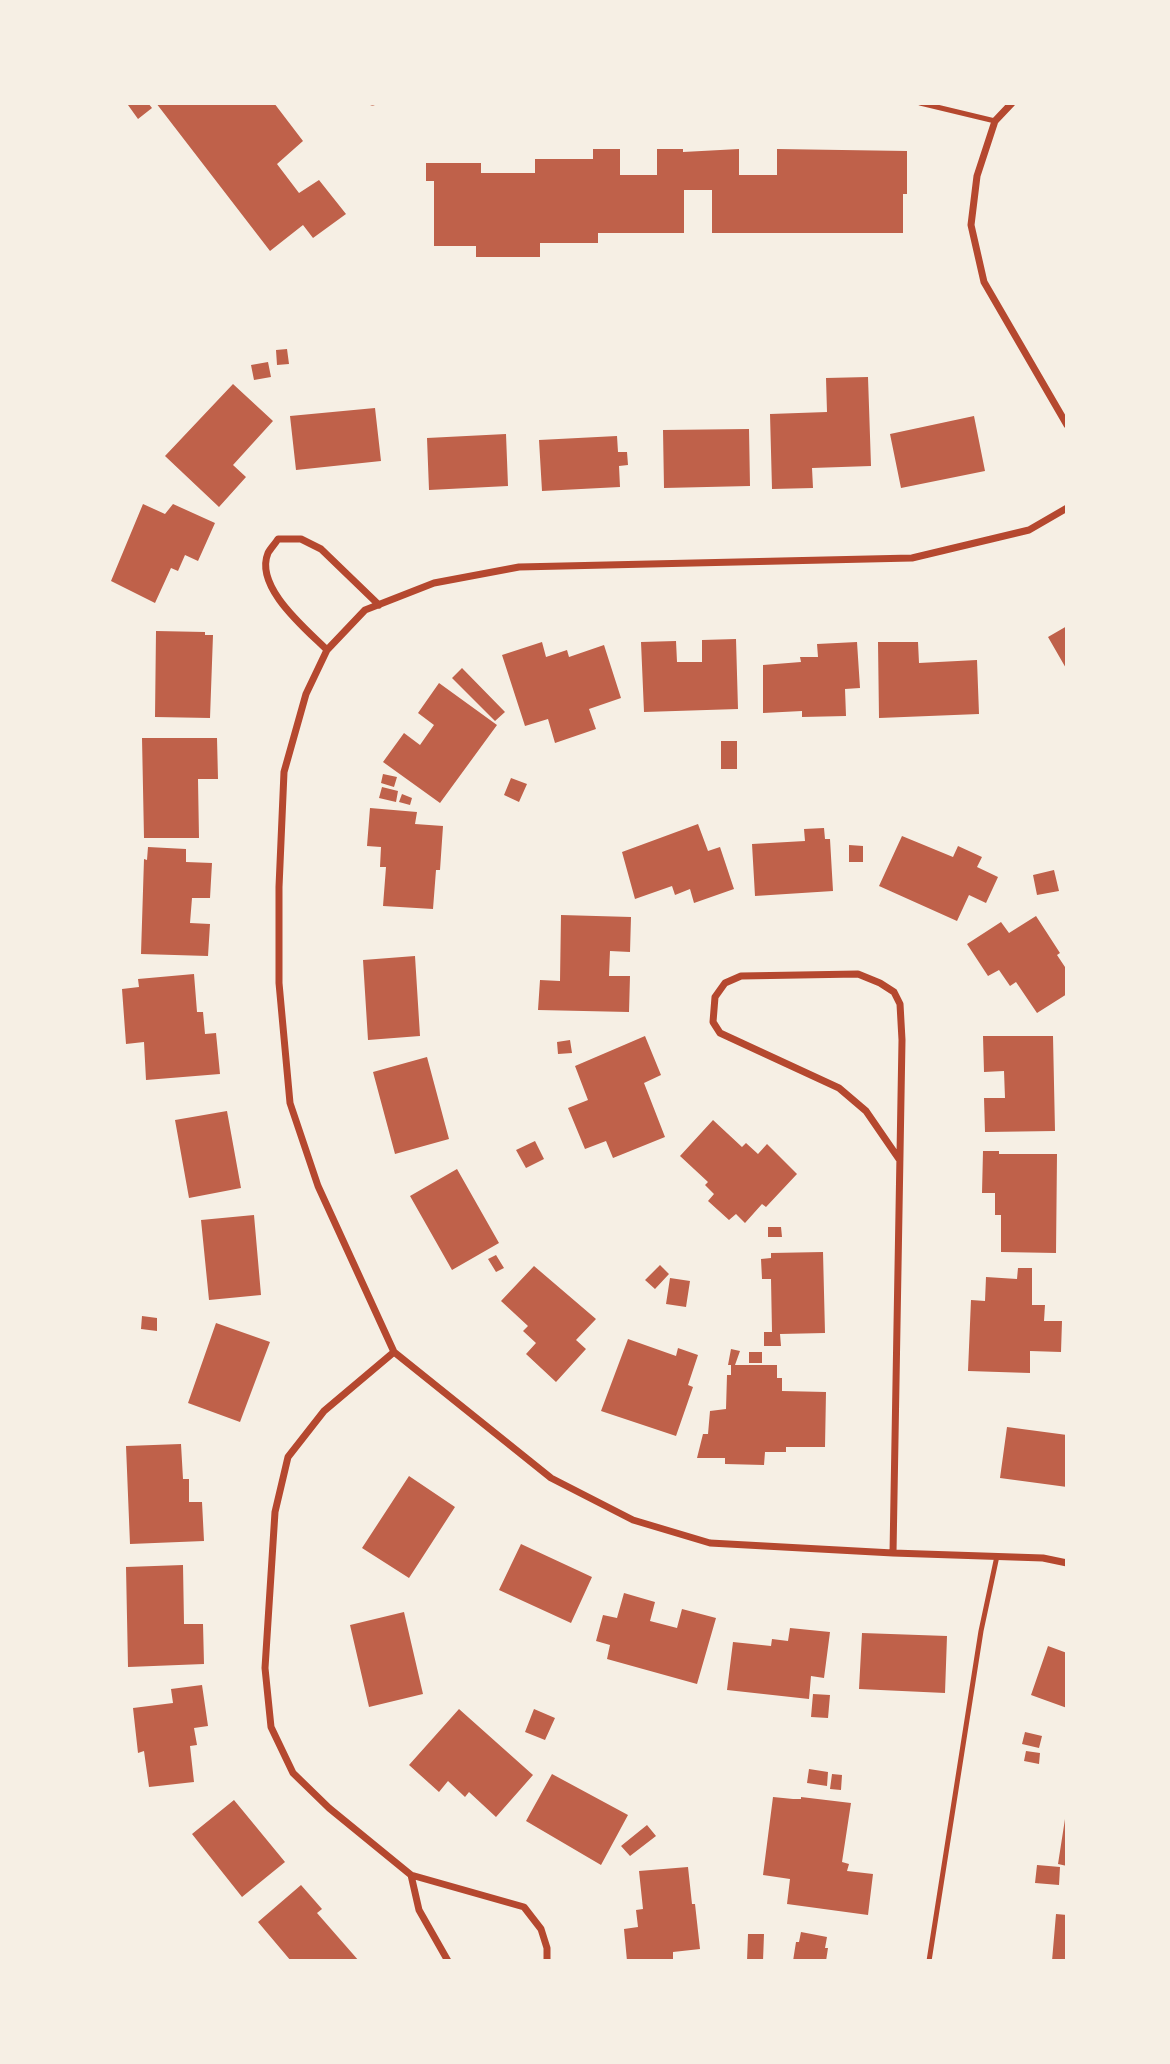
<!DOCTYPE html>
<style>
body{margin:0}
#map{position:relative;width:1170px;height:2064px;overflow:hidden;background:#f6efe4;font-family:"Open Sans",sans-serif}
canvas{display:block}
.frame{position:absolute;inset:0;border:105px solid #f6efe4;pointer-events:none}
</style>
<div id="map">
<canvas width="1170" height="2064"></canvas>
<div class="frame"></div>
</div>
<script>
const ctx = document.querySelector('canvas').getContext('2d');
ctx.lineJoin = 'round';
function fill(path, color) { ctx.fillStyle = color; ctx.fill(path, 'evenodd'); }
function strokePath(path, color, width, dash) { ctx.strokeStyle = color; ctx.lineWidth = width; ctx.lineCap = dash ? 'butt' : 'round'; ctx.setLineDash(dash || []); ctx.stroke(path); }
fill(new Path2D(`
 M130 103H148L152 108 138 119 128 105Z
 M156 103H274L303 141 277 164 299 193 319 180 346 214 313 238 303 225 270 251Z
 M593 149H620V175H657V149H683V152L739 149V175H777V149L907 151V194H903V233H712V190H684V233H598V243H540V257H476V246H434V181H426V163H481V173H535V159H593Z
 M287 349 289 364 277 365 276 350Z
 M268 362 271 377 254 380 251 365Z
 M868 377 871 466 812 468 813 488 772 489 770 414 827 412 826 378Z
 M233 384 273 421 233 465 246 477 219 507 165 456Z
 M375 408 381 461 296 470 290 416Z
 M974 416 985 471 901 488 890 434Z
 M749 429 750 486 664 488 663 430Z
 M506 434 508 486 429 490 427 438Z
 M617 436 618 452H627L628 465 619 466 620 487 542 491 539 440Z
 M143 504 165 514 173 504 215 523 198 561 185 555 178 571 171 568 155 603 111 581Z
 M1067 626V670L1048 637Z
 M156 631 205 632V635H213L210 718 155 717Z
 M736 639 738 709 644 712 641 642 676 641 677 662H702V640Z
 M542 642 546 657 567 650 569 657 604 645 621 698 589 709 596 729 555 743 548 719 525 726 502 655Z
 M857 642 860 688 845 689 846 716 802 717V711L763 713V665L801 662 800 657H818L817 644Z
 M878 642H918L919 663 977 660 979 714 879 718Z
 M462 668 505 712 495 721 452 678Z
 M439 683 497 725 440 803 383 762 404 733 420 745 434 725 418 713Z
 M142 738H217L218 779H198L199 838H144Z
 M721 741H737V769H721Z
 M383 774 397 777 394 787 381 783Z
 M511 778 527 784 519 802 504 795Z
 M382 787 398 791 396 802 379 798Z
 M402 794 412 798 410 805 399 802Z
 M370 808 417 812 415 824 443 826 440 870H436L433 909 383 906 386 867H380L381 847 367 846Z
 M698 824 708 851 720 847 734 889 694 903 690 889 675 895 672 886 635 899 622 852Z
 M824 828 825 839H830L833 891 755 896 752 844 805 841 804 829Z
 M902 836 953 857 958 846 982 857 977 867 998 877 986 903 969 895 957 921 879 886Z
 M849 845 863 846V862H849Z
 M148 847 186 849V862L212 863 210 898H192L190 923 210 924 208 956 141 954 144 859 147 860Z
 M1054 870 1059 891 1037 895 1033 875Z
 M561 915 631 917 630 952 610 951 609 976H630L629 1012 538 1010 540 980 560 981Z
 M1036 916 1060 953 1057 955 1067 970V994L1037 1013 1016 982 1010 986 999 970 988 976 967 944 1001 922 1009 933Z
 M415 956 420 1036 368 1040 363 960Z
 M194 974 197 1012H203L205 1034 216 1033 220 1074 146 1080 144 1042 126 1044 122 989 139 987 138 979Z
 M645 1036 661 1075 644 1083 665 1137 613 1158 606 1141 585 1149 568 1108 588 1100 575 1066Z
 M983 1036H1053L1055 1131 985 1132 984 1098H1005L1004 1071 984 1072Z
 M570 1040 572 1053 558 1054 557 1042Z
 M427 1057 449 1139 395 1154 373 1072Z
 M227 1111 241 1188 189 1198 175 1120Z
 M713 1120 742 1147 746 1143 758 1154 767 1144 797 1174 766 1207 762 1204 745 1223 736 1214 729 1220 708 1201 714 1194 705 1185 708 1182 680 1156Z
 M535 1141 544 1159 526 1168 516 1150Z
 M983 1151H999V1154H1057L1056 1253 1001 1252V1215H995V1193H982Z
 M457 1169 499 1243 452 1270 410 1196Z
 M254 1215 261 1295 209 1300 201 1220Z
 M768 1227H781L782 1237H768Z
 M823 1252 825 1333 780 1334 781 1346H764V1332H772L771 1279H762L761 1259 771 1258V1253Z
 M496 1255 504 1268 496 1272 488 1259Z
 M660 1265 669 1274 655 1289 645 1280Z
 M534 1266 596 1319 576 1340 586 1349 556 1382 526 1354 536 1343 523 1331 528 1326 501 1301Z
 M1018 1268H1032V1305H1045L1044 1321H1062L1061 1352 1030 1351V1373L968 1371 971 1300 985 1301 986 1277 1017 1279Z
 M670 1278 690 1281 686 1307 666 1304Z
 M142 1316 157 1318V1331L141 1329Z
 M216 1323 270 1342 240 1422 188 1403Z
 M628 1339 676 1356 678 1348 698 1355 688 1385 693 1387 676 1436 601 1411Z
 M731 1349 740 1351 735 1365H777V1378H782V1391L826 1392 825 1447H786V1452H765L764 1465 725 1464V1458H697L703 1434H708L710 1411 726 1409 727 1375H731V1365H728Z
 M749 1352H762V1363H749Z
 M1007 1427 1067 1435V1487L1000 1478Z
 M181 1444 183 1479H189V1502H202L204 1541 130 1544 126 1446Z
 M409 1476 455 1507 409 1578 362 1548Z
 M521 1544 592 1577 571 1623 499 1590Z
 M183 1565 184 1624H203L204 1664 128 1667 126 1567Z
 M624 1593 655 1602 650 1621 677 1628 682 1609 716 1618 697 1684 607 1659 610 1645 596 1641 603 1615 617 1618Z
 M404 1612 423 1694 369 1707 350 1625Z
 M790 1628 830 1632 824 1678 811 1676 809 1699 727 1690 733 1642 771 1646 772 1639 788 1641Z
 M862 1633 947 1636 945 1693 859 1689Z
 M1048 1646 1067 1653V1708L1031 1695Z
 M202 1685 208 1726 194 1728 197 1745 190 1746 194 1782 149 1787 144 1751 138 1753 133 1708 173 1703 171 1689Z
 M813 1694 830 1695 828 1718 811 1717Z
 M459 1709 533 1775 496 1817 469 1792 465 1797 448 1781 439 1792 409 1765Z
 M534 1709 555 1718 545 1740 525 1732Z
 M1025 1732 1042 1736 1039 1748 1022 1744Z
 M1026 1751 1040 1753 1039 1764 1024 1761Z
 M809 1769 828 1772 827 1786 807 1783Z
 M552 1774 628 1815 601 1865 526 1821Z
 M832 1774 842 1775 841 1790 830 1789Z
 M773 1797 793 1799H801V1797L851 1803 842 1862 849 1864 847 1871 873 1874 868 1915 787 1904 790 1879 763 1875Z
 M234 1800 285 1862 242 1897 192 1834Z
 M1065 1819H1067V1866L1058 1864Z
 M647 1825 656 1836 630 1856 621 1846Z
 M1037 1865 1060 1867 1059 1885 1035 1883Z
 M688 1867 692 1904H695L700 1949 673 1952V1961H627L624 1929 638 1927 636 1910 643 1909 639 1871Z
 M301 1885 322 1909 317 1913 359 1961H291L258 1922Z
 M1056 1914 1067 1915V1961H1052Z
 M801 1932 827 1937 825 1948H828L826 1961H793L796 1942H799Z
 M748 1934H764L763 1961H747Z`), '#bf614a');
strokePath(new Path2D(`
 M372 103H373
 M920 103 995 121
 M929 1961 981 1631 997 1556`), '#b5482f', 5);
strokePath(new Path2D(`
 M1012 103 995 121 977 176 971 225 984 282 1067 425
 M1067 508 1029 530 912 558 519 567 434 583 365 610 327 650 306 694 284 772 279 887V983L290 1103 318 1186 394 1352 551 1478 633 1520 710 1543 893 1553 1043 1558 1067 1563
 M327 650C306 629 254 587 268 553 270 549 275 544 278 539H301L321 549 379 605
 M394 1352 324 1411 288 1457 275 1512 265 1668 271 1727 293 1773 329 1808 411 1875 524 1907 541 1929 547 1948V1961
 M893 1553 902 1040 900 1004 894 992 880 983 858 974 741 976 725 983 715 997 713 1022 720 1033 839 1088 866 1111 899 1159
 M411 1875 419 1910 448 1961`), '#b5482f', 7);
</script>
